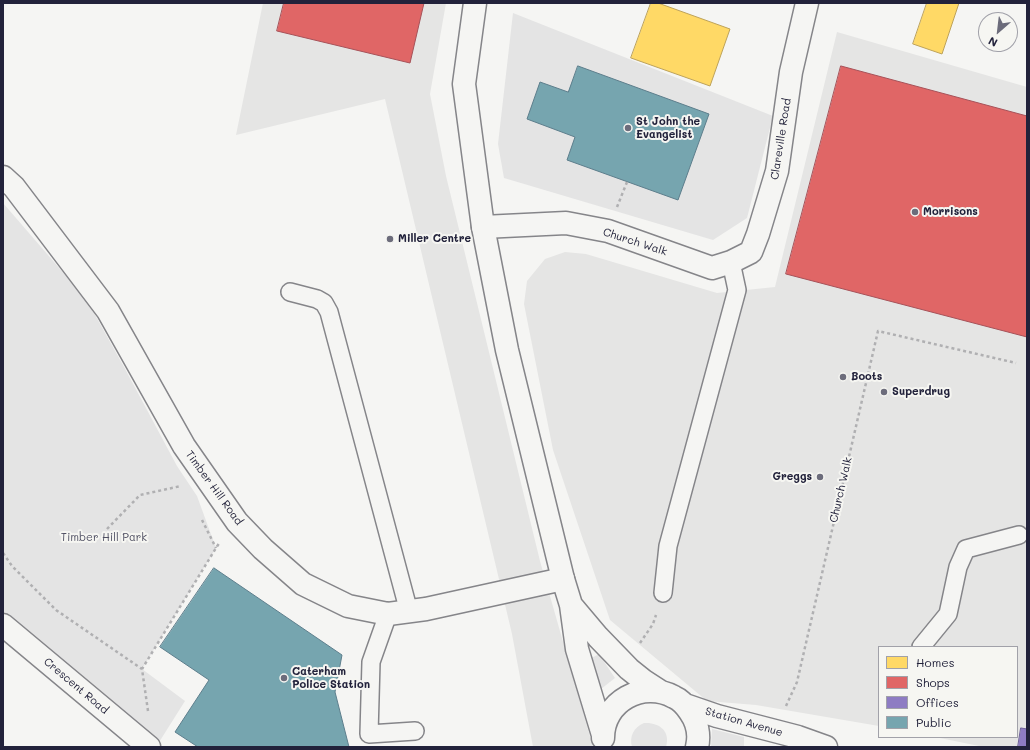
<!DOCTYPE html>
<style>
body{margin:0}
#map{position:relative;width:1030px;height:750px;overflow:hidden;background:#f5f5f3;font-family:Mali,sans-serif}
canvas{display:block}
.frame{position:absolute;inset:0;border:4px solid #22223b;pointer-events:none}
.legend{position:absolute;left:878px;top:646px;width:140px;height:92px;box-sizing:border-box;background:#f6f6f2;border:1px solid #a1a1a9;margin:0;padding:5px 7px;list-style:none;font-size:12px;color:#22223b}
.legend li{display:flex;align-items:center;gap:8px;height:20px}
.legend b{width:20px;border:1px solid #a1a1a9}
.north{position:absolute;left:978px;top:12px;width:40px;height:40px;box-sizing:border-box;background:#f6f6f2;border:1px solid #a1a1a9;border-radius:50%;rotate:208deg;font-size:11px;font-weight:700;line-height:16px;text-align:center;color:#22223b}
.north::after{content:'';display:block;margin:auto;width:14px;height:18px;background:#6c6c7b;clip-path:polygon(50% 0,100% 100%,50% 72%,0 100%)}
</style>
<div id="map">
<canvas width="1030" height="750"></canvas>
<div class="frame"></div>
<ul class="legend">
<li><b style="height:11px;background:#ffd966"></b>Homes</li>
<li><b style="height:11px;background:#e06666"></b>Shops</li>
<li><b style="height:11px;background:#8e7cc3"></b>Offices</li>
<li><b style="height:11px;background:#76a5af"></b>Public</li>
</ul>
<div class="north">N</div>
</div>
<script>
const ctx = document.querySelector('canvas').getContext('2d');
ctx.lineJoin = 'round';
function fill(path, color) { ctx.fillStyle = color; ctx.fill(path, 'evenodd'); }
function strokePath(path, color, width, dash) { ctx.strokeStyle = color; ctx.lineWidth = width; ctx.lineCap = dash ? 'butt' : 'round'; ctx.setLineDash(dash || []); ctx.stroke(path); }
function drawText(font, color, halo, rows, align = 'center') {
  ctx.font = font + ' Mali,sans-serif'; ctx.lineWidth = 4; ctx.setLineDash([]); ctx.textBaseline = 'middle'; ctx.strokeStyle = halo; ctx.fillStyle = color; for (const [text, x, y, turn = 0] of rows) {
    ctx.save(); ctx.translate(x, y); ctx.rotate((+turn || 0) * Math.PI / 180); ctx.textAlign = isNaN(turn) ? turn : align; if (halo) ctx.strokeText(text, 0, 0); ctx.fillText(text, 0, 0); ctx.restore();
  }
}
fill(new Path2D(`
 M263 3H446L430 94 446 176 540 561 593 747H533L512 634 385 99 236 135Z
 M837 32 1027 87V747H984L935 737H1017V647H879V726L756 705 707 701 610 620 553 450 524 304 527 281 545 259 565 252 586 254 717 293 775 287Z`), '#e5e5e4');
fill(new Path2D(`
 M513 13 773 116 747 218 713 240 504 178 498 144Z
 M3 203 67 277 94 313 124 367 177 466 197 496 216 548 142 669 185 701 156 747 3 625Z
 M599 654 615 678 601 689 588 660Z
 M644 723C659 722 671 731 666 747H632C629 736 634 727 644 723Z
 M712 729 744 737V747H711Z`), '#e4e4e4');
const homes = new Path2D(`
 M651 3H658L730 29 710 86 631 58Z
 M927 3H959L942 54 913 44Z`);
fill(homes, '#ffd966');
strokePath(homes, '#bda259', 1);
const shops = new Path2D(`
 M284 3H424L410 63 277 31Z
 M841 66 1027 116V337L786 274Z`);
fill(shops, '#e06666');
strokePath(shops, '#a75259', 1);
const offices = new Path2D(`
 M1021 728 1027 729V747H1018Z`);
fill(offices, '#8e7cc3');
strokePath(offices, '#6e619a', 1);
const public = new Path2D(`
 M578 66 709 114 678 200 567 160 575 137 527 119 540 82 568 92Z
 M214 568 342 655 335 692 349 747H198L175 732 209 680 160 647Z`);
fill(public, '#76a5af');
strokePath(public, '#5d7e8c', 1);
const service = new Path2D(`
 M290 292 317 299 324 303 329 312 409 612
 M663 593 668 546 737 290 731 262
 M388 614 371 662 369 734 415 731
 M921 647 948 614 958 567 966 549 1019 535`);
const minor = new Path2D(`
 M3 177 14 187 108 311 184 446 237 522 263 549 303 584 348 606 388 614 426 609 563 579
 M483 227 566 223 608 231 712 268 731 262 751 252 758 234 777 171 791 72 807 3
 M3 625 149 747`);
const secondary = new Path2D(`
 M475 3 464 84 483 227 507 350 563 579 571 605 577 649 603 735
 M571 605 598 637 629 669 644 681 661 692
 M685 705 717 716 798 737 826 747
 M603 738C603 701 643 680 674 697 681 700 686 706 690 712 697 722 700 735 697 747`);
strokePath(service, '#858589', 20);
strokePath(minor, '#858589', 25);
strokePath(secondary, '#858589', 25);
strokePath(new Path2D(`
 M617 207 627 182
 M202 520 216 548
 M107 529 140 495 181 486
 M3 553 12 566 56 610 142 669
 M640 643 653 624 656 615
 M786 706 797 682 878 331 1016 363
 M148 711 142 669 216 548 220 542`), '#b0b0b2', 2.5, [3, 3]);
strokePath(service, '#f5f5f3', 17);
strokePath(minor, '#f5f5f3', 22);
strokePath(secondary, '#f5f5f3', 22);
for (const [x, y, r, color] of [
 [628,128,4,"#6c6c7b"],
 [915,212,4,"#6c6c7b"],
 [390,239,4,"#6c6c7b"],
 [843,377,4,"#6c6c7b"],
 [884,392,4,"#6c6c7b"],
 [820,477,4,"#6c6c7b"],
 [284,678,4,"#6c6c7b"]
]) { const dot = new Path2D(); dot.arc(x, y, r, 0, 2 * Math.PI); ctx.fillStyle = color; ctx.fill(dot); strokePath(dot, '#f6f6f2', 1.5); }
drawText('bold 11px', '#22223b', '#f6f6f2', [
 ["St John the",636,122],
 ["Evangelist",636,135],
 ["Morrisons",923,212],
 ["Miller Centre",398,239],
 ["Boots",851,377],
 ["Superdrug",892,392],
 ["Greggs",812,477,"right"],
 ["Caterham",292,672],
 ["Police Station",292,685]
], 'left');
drawText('11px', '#22223b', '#f6f6f2', [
 ["Clareville Road",781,139,-81],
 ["Church Walk",635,242,18],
 ["Timber Hill Road",214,488,54],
 ["Church Walk",841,490,-77],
 ["Crescent Road",76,686,40],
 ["Station Avenue",744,722,16]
]);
drawText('11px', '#4f4f62', '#f6f6f2', [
 ["Timber Hill Park",104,538]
]);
</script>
